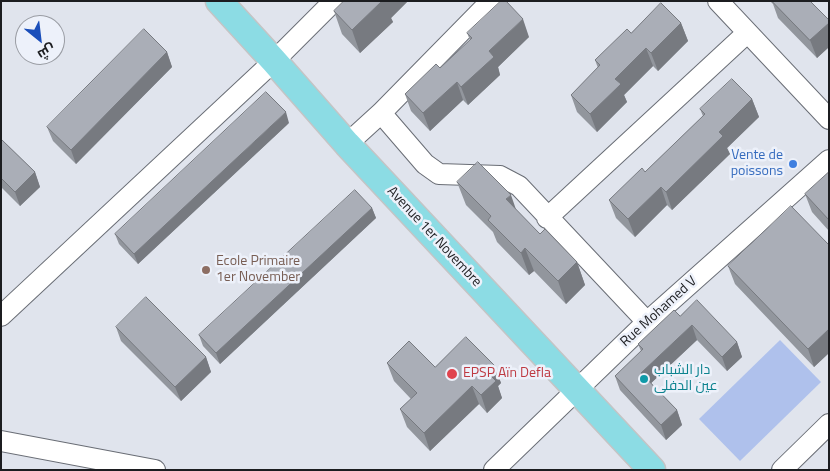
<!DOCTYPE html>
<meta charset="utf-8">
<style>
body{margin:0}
#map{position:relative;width:830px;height:471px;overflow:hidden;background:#e0e4ed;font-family:"Titillium Web",Cairo,sans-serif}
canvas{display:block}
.frame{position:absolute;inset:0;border:2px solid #1c1d20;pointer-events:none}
.north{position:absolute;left:15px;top:15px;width:50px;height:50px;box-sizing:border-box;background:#edf1fa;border:1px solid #999ca3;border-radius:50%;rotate:151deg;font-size:14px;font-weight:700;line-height:20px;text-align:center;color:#1c1d20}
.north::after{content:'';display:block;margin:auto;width:18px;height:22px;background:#1a4eba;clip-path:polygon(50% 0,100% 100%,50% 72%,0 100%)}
</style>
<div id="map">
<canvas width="830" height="471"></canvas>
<div class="frame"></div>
<div class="north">ش</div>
</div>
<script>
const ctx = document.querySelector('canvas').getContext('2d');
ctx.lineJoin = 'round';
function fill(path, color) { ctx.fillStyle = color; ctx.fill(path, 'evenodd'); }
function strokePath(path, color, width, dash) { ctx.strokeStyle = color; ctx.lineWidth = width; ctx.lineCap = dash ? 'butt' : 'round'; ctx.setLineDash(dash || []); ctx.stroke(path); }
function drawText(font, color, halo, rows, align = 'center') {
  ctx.font = font + ' "Titillium Web",Cairo,sans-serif'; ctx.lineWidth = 5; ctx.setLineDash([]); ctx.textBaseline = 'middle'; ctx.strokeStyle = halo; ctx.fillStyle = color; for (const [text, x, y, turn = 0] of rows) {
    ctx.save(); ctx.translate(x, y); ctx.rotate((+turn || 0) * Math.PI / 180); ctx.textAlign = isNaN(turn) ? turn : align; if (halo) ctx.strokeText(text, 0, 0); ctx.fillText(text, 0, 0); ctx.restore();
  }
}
fill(new Path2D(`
 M780 340 821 382 740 461 699 419Z`), '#afc1ec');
const minor = new Path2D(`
 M718 1 829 119
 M381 113 425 164 439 174 500 176 519 186 647 322
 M347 144 381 113 491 1
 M547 218 747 33
 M1 316 274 61 334 1
 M1 441 155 470
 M494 470 647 322 829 160
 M782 470 829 424`);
const major = new Path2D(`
 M219 1 274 61 347 144 652 470`);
strokePath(minor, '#696d75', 22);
strokePath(major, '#c4c4c5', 29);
strokePath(minor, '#fff', 20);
strokePath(major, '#8cdce4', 26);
fill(new Path2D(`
 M344 1H408L391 18 393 22 360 53 342 34 334 11Z
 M770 1H810L829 20V47L817 58 778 18 773 4Z
 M681 23 688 41 658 71 653 66 624 95 627 102 597 132 577 112 571 95 598 68 595 60 631 33Z
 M467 33 529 37 498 67 500 75 468 105 463 100 430 131 411 111 405 94 440 68 470 40Z
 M167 52 172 67 76 164 53 141 47 127Z
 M752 99 759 117 727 148 730 154 672 210 667 205 635 237 616 218 609 200 645 172 703 116 700 109Z
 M289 123 138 264 119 244 115 234Z
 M1 139 35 172 40 187 20 206 1 187Z
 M829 172V231L812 212 805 194Z
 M457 182 516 210 540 234 577 262 585 285 566 304 534 271 529 275 497 242 493 232 466 205Z
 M372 208 376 218 220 364 203 346 199 335Z
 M829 245V353L814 367 735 284 728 266Z
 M680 316 737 342 742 357 727 371 697 340 651 383 677 410 682 425 666 440 620 390 615 376 641 351 638 344Z
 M116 327 206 357 211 372 181 401 121 341Z
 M387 363 435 367 494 365 501 383 498 386 502 398 487 413 479 404 430 451 407 427 400 409 411 399 394 381Z`), '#92969d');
fill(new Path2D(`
 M382 1H408L391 18 393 22 360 53 352 30Z
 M523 19 529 37 498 67 500 75 468 105 461 87 489 51Z
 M681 23 688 41 658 71 651 53Z
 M829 23V47L817 58 810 40Z
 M646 48 653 66 624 95 627 102 597 132 590 114 615 79Z
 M167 52 172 67 76 164 71 150Z
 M457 82 463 100 430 131 423 113Z
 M752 99 759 117 727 148 730 154 672 210 666 192 719 132Z
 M286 112 289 123 138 264 134 254Z
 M35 172 40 187 20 206 15 192Z
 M661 187 667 205 635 237 628 219Z
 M511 195 519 218 506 199Z
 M372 208 376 218 220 364 216 353Z
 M525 248 534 271 529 275 521 253Z
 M577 262 585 285 566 304 558 281Z
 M692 325 697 340 647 387 641 373Z
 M829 329V353L814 367 808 349Z
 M737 342 742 357 727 371 722 357Z
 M206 357 211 372 181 401 175 387Z
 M494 365 501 383 498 386 502 398 487 413 481 395 487 372Z
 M472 386 479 404 430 451 424 433Z
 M677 410 682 425 666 440 661 425Z`), '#777a80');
const building = new Path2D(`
 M344 1H382L352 30 334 11Z
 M501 1H506L523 19 489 51 494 57 461 87 457 82 423 113 405 94 436 64 440 68 472 38 467 33Z
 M772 1H810L829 20V23L810 40Z
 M661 3 681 23 651 53 646 48 615 79 621 84 590 114 571 95 600 65 595 60 627 29 631 33Z
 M144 29 167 52 71 150 47 127Z
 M732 79 752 99 719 132 723 136 666 192 661 187 628 219 609 200 642 168 645 172 705 114 700 109Z
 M266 92 286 112 134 254 115 234Z
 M1 139 35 172 15 192 1 178Z
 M478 162 511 195 506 199 540 234 545 229 577 262 558 281 525 248 521 253 488 220 491 216 457 182Z
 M829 172V220L805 194Z
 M355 190 372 208 216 353 199 335Z
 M791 206 829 245V329L808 349 728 266Z
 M146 297 206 357 175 387 116 327Z
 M697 300 737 342 722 357 692 325 641 373 677 410 661 425 615 376 643 349 638 344 674 310 680 316Z
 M466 337 494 365 487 372 496 381 481 395 472 386 424 433 400 409 417 393 387 363 409 341 435 367Z`);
fill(building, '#aaaeb7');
strokePath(building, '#777a80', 1);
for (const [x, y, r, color] of [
 [793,164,5,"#3f7fe0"],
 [206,270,5,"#8d6e63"],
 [452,374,6,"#e0444e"],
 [644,379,5,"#0f9aa8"]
]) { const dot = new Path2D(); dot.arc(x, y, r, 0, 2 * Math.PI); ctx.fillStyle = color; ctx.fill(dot); strokePath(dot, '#edf1fa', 2); }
drawText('14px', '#366cbe', '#edf1fa', [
 ["Vente de",783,156],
 ["poissons",783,172]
], 'right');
drawText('14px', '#1c1d20', '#edf1fa', [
 ["Avenue 1er Novembre",434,237,47],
 ["Rue Mohamed V",659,312,-42]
]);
drawText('14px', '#785e54', '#edf1fa', [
 ["Ecole Primaire",216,262],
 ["1er November",216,278]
], 'left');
drawText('14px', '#0d838f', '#edf1fa', [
 ["دار الشباب",654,371],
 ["عين الدفلى",654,387]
], 'left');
drawText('14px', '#be3a42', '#edf1fa', [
 ["EPSP Aïn Defla",463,374]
], 'left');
</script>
